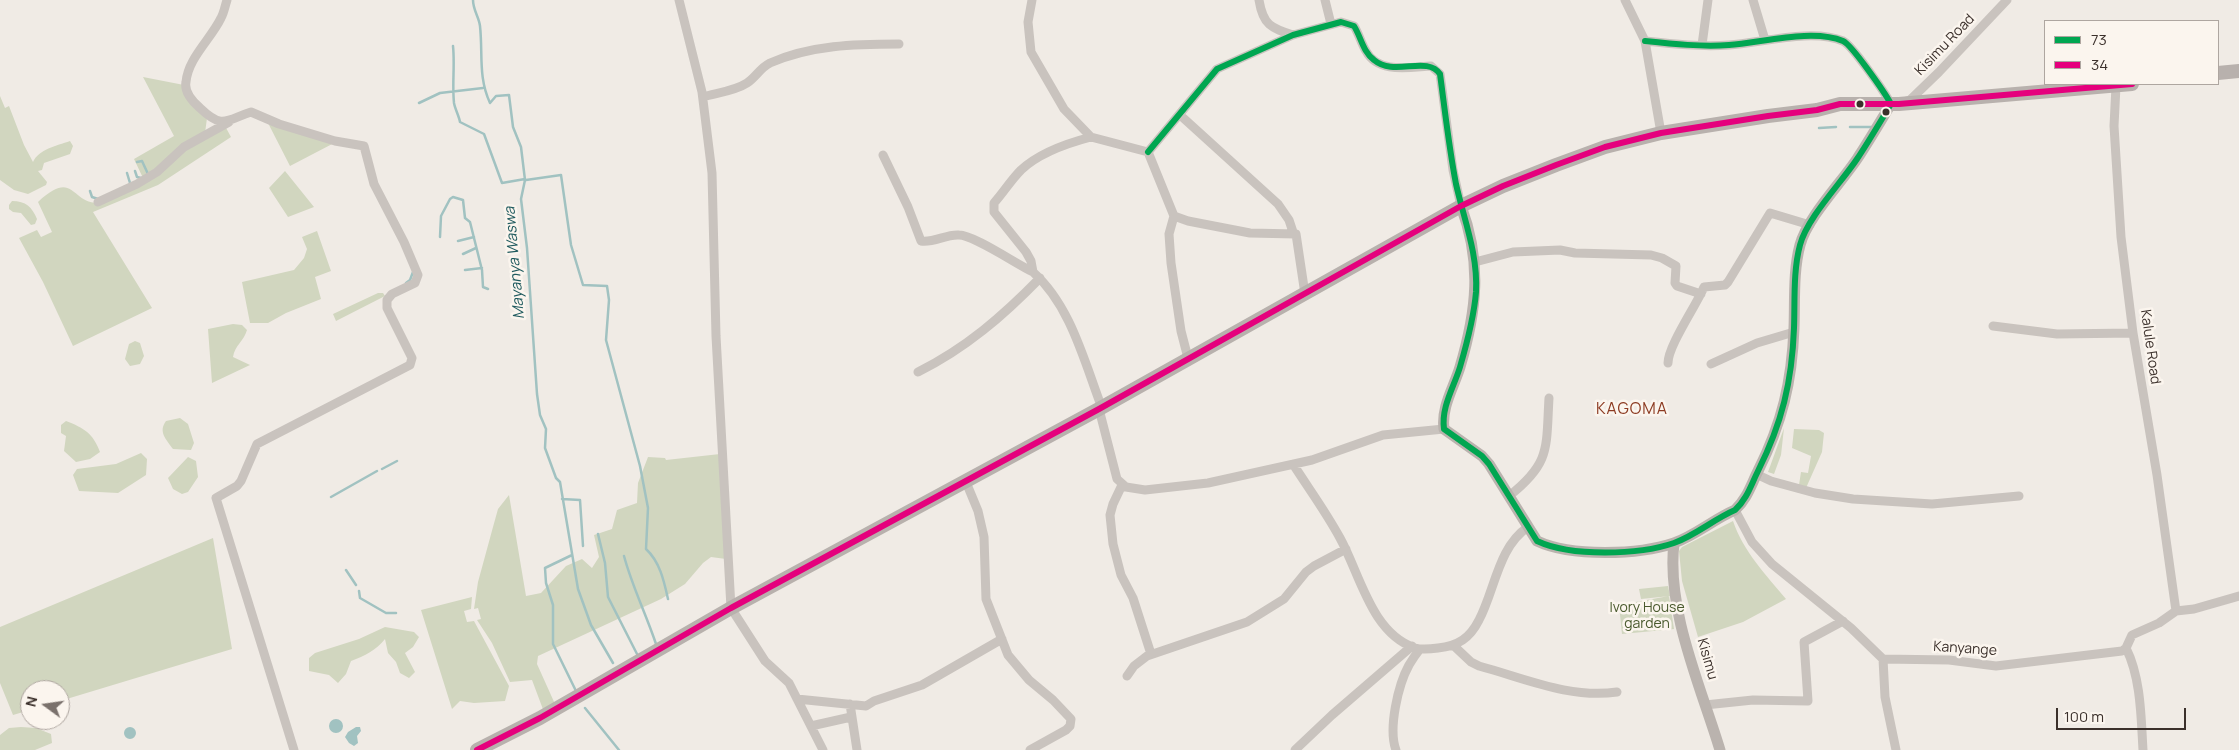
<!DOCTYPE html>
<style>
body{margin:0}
#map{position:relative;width:2239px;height:750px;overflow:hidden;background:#f0ebe5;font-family:Manrope,sans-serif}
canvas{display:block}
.legend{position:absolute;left:2044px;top:20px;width:175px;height:65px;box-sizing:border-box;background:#fbf5ee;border:1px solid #aea6a0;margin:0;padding:6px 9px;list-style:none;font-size:15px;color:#3b302b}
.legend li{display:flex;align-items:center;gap:10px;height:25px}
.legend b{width:25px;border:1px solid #aea6a0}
.north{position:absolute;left:20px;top:680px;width:50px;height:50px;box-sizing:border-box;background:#fbf5ee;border:1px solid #aea6a0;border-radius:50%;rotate:284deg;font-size:14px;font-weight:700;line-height:20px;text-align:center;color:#3b302b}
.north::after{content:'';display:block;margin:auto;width:18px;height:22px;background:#7a716c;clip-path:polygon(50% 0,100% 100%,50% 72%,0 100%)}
.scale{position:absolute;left:2056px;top:708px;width:130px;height:22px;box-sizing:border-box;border:2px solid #3b302b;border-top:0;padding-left:6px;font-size:15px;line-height:18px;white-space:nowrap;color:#3b302b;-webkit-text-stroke:4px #fbf5ee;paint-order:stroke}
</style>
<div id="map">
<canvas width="2239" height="750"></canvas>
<ul class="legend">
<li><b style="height:6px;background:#00a651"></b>73</li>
<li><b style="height:6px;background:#e5007d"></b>34</li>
</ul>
<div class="north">N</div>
<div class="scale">100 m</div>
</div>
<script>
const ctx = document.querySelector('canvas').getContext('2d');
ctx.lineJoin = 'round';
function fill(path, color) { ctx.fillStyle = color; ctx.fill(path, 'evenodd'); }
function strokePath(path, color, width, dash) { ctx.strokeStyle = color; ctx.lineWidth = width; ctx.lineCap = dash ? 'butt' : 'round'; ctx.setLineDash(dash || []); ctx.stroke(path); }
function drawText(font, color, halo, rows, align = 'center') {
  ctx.font = font + ' Manrope,sans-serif'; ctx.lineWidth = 5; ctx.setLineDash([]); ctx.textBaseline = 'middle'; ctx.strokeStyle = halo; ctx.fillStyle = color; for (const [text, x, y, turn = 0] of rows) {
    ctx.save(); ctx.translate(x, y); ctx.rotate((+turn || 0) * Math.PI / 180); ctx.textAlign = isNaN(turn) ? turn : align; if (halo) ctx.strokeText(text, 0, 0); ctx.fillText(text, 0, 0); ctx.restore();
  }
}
fill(new Path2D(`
 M143 77 184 85 207 118 205 133 143 178 134 159 174 136Z
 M0 96 5 108 9 106 24 145 33 162C39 149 56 146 70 141L73 146 70 154 44 163 42 170 38 171 47 182 46 185 28 194 14 190 0 180Z
 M268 123 336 142 290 166Z
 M225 126 231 137 158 185 93 212 152 308 73 346 43 282 19 238 37 230 41 237 52 232 38 202C75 168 70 204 99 203Z
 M285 171 314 207 288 217 269 188Z
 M12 201C26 201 32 207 37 219L35 224 31 225 21 213 13 212 9 209V205Z
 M317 231 331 271 315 277 321 299 286 313 268 323H250L242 282 294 270 304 258 307 249 302 237Z
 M378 293H383L385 296 336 321 333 314Z
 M233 324 242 325 247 330C244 341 235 345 233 357L250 365 212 383 208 329Z
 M135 341 140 343 144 356 140 364 130 366 125 359 129 344Z
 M180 418 188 424 194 443 191 450 173 449C166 439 158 432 166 421Z
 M66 421C84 428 93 433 100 452L90 459 76 462 64 451 66 436 61 433V425Z
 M1784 428 1781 455 1774 474 1768 472Z
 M1794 429 1819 430 1824 433 1822 452 1806 488 1799 485 1801 472 1808 473 1811 456 1792 448Z
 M141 453 147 459 146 475 118 493 79 491 73 475 77 469 116 464Z
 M720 454 726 559 711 557 703 563 685 584 661 599 538 656 537 664 555 704 544 712 532 680 510 682 492 643 477 620 481 619 478 608 474 609 478 582 493 527 498 509 509 495 526 596 541 593 566 566 582 559 592 568 599 557 594 535 612 529 617 510 637 503 638 483 648 457 665 458 666 460Z
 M188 457 196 461 198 477 188 492 182 494 173 489 168 478Z
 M1733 521C1743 551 1766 575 1786 599L1743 622 1698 637 1682 581 1679 551 1682 547Z
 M213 538 232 649 60 701V690H30V710L13 715 0 683V627Z
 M1668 586 1670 596 1641 599 1639 589Z
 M1669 596 1674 629 1622 634 1619 605Z
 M472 597 471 609 464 611 467 622 474 621 509 686 505 701 474 703 460 701 452 709 421 610Z
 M385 627 414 632 419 637 413 647 405 653 415 672 409 678 400 673 396 662 388 653 385 639C376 650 365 656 351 661L346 674 338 683 329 675 309 671V658L315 653 359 639Z
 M21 727 36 728 51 734 52 743 35 750H0V735L9 728Z`), '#d1d6bf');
fill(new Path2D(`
 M329 726a7 7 0 1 1 14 0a7 7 0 1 1-14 0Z
 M124 733a6 6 0 1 1 12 0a6 6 0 1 1-12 0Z
 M356 727H360L361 731 357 736 358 743 354 746 349 743 345 737 348 732Z`), '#a1c2c1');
strokePath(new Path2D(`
 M473 0C473 10 479 17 480 26 483 54 478 77 490 103L496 96 509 95 513 127 521 147 525 180 521 199 527 248 537 394 540 415 546 429 545 448 556 478 560 482 578 589 591 625 613 663
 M453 46C455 65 452 84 454 103 455 109 459 116 460 122L484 134 502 183 525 179
 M419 103 440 93 483 88
 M1850 127H1873
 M1819 128 1836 127
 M137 162 142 161 148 174
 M135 171 137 177 141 178
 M127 173 130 183
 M526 180 561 175 571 245 583 285 607 286 609 300 606 340 640 466 648 508 646 549C660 562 664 581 668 599
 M90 191 92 197 98 199
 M440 237 441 216 450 199 453 197 463 200 465 218 470 222 482 270 483 287 488 289
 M458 241 474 237
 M463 254 476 248
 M465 270 482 268
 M406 283 410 280 413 272
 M382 469 397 461
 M331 497 377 471
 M562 499 580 500 583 546
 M598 534 605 563 608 597 637 654
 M572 555 545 568 546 583 553 605V644L576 691
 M624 556C632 586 646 614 656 644
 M346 570 356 585
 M359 591 360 598 386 613H396
 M585 708 619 750`), '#a1c2c1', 2.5);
strokePath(new Path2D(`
 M227 0C225 6 224 13 221 18 211 39 188 58 186 82 184 92 193 102 200 108 223 130 226 120 251 112L279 124 335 141 364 146 374 184 404 242 418 275 415 283 392 294 387 300V308L412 358 410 365 257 444 241 481 237 486 216 498 294 750
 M679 0 702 92 712 173 716 336 731 608 765 661 789 683 823 750
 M1032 0 1028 22 1031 52 1064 109 1091 137 1148 152
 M1259 0C1263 25 1271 28 1293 35
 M1325 0 1331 24
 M1625 0 1645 41 1661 133
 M1753 0 1765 40
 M1645 41C1673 44 1702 47 1729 45 1761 43 1812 28 1843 41 1852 45 1885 93 1891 104
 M1702 45 1708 0
 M2116 86 2114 126 2121 237 2133 333 2157 475 2176 611
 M703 97C716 93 735 91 747 83 756 77 760 68 770 63 811 45 855 44 899 44
 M1904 102 1910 100 1939 72 2007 0
 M1180 115 1278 204 1289 220 1293 232
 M1148 152 1217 69 1293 35 1341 22 1354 26C1359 34 1361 43 1366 51 1378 74 1410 67 1431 66L1440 74 1453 170 1461 206
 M1148 152 1174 216 1188 221 1250 233 1296 234 1305 294
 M883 155 908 207 921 241C934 243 946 234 959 235 974 235 1016 264 1033 272 1071 306 1084 361 1102 408
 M98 202 137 184 157 172 184 147 229 122
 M1174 216 1169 234 1171 263 1181 331 1188 358
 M1475 262 1513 252 1560 250 1575 253 1651 255 1662 258 1676 266 1675 283 1677 286 1701 294
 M1033 272 1031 261 1026 252 994 212V203C1003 193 1011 180 1021 170 1039 153 1068 143 1091 137
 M1993 326 2057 334 2133 333
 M1668 363C1668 346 1696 306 1704 287L1725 285 1728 282 1770 213 1810 225
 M1711 364 1757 343 1794 332
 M918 372C966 348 1003 316 1040 278
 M1099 409 1117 479 1126 487 1145 490 1208 483 1312 460 1383 435 1444 429
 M1293 464C1309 489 1326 512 1340 538 1360 574 1371 633 1415 648 1422 650 1431 649 1438 648 1458 646 1470 638 1479 620 1495 590 1498 547 1528 527
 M1756 474 1771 481 1815 493 1853 499 1932 504 2019 496
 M966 482 978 511 984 537 986 599 1008 655 1029 680 1053 700 1071 719 1070 726 1066 730 1030 750
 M1122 485 1113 504 1110 515 1113 544 1121 575 1133 598 1151 654
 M1509 496C1551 463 1546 448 1549 398
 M1735 510 1752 542 1772 564 1851 628 1883 659 1949 660 1996 666 2122 651 2126 648 2132 635 2159 623 2176 611 2194 609 2239 596
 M1454 646 1471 662 1479 666C1524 678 1570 699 1617 692
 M2126 648C2141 678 2141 717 2143 750
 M1883 659 1885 697 1896 750
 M1127 676 1134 666 1147 656 1247 622 1284 599 1306 572 1314 566 1346 549
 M797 699 866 706 874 701 922 685 1002 639
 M850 704 857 750
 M1705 705 1753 700 1808 701 1804 642 1843 621
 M811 726 851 717
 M1295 750 1332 715 1412 646
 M1396 750C1388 729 1398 685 1409 665 1412 660 1416 654 1420 649`), '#c9c3be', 9);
strokePath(new Path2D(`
 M1461 206C1482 262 1477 310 1460 367 1454 387 1441 407 1444 429L1482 456 1489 464 1537 541C1571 557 1639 555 1674 543 1696 535 1714 519 1735 510 1747 499 1751 485 1758 471 1782 423 1792 382 1794 328 1795 301 1793 271 1800 245 1807 218 1841 183 1857 159 1869 141 1880 122 1891 104
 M1674 543C1666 610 1701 687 1720 750`), '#bab3ae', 11);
strokePath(new Path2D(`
 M2218 73 2239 71
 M477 750 540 718 731 608 1099 409 1461 206 1503 186 1556 165 1605 147 1661 133 1768 116 1817 110 1840 104H1899L2132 84`), '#b8b1ad', 14);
strokePath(new Path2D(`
 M1148 152 1217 69 1293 35 1341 22 1354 26C1361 37 1363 52 1374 60 1394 77 1427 55 1440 74 1445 111 1449 148 1456 184 1464 220 1478 254 1476 292 1474 317 1467 343 1460 367 1454 387 1441 407 1444 429L1482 456 1489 464 1537 541C1571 557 1639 555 1674 543 1696 535 1714 519 1735 510 1747 499 1751 485 1758 471 1782 423 1792 382 1794 328 1795 301 1793 271 1800 245 1807 218 1841 183 1857 159 1869 141 1880 122 1891 104 1885 93 1852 45 1843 41 1812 28 1761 43 1729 45 1702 47 1673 44 1645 41`), '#00a651', 6);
strokePath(new Path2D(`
 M477 750 540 718 731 608 1099 409 1461 206 1503 186 1556 165 1605 147 1661 133 1768 116 1817 110 1840 104H1899L2132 84`), '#e5007d', 6);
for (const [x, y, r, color] of [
 [1860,104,4.5,"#3b302b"],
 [1886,112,4.5,"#3b302b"]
]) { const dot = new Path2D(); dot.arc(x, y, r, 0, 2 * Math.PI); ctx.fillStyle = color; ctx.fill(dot); strokePath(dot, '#fbf5ee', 2); }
drawText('14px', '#3b302b', '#fbf5ee', [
 ["Kisimu Road",1945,45,-46],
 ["Kalule Road",2150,347,82],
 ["Kanyange",1965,649,4],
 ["Kisimu",1707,659,74]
]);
drawText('14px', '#4a5a2e', '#fbf5ee', [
 ["Ivory House",1647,608],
 ["garden",1647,624]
]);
drawText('italic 15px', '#1f5a5e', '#fbf5ee', [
 ["Mayanya Waswa",515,263,-95]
]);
ctx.letterSpacing = '1px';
drawText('16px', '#8c3b22', '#fbf5ee', [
 ["KAGOMA",1632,410]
]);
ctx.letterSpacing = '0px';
</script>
